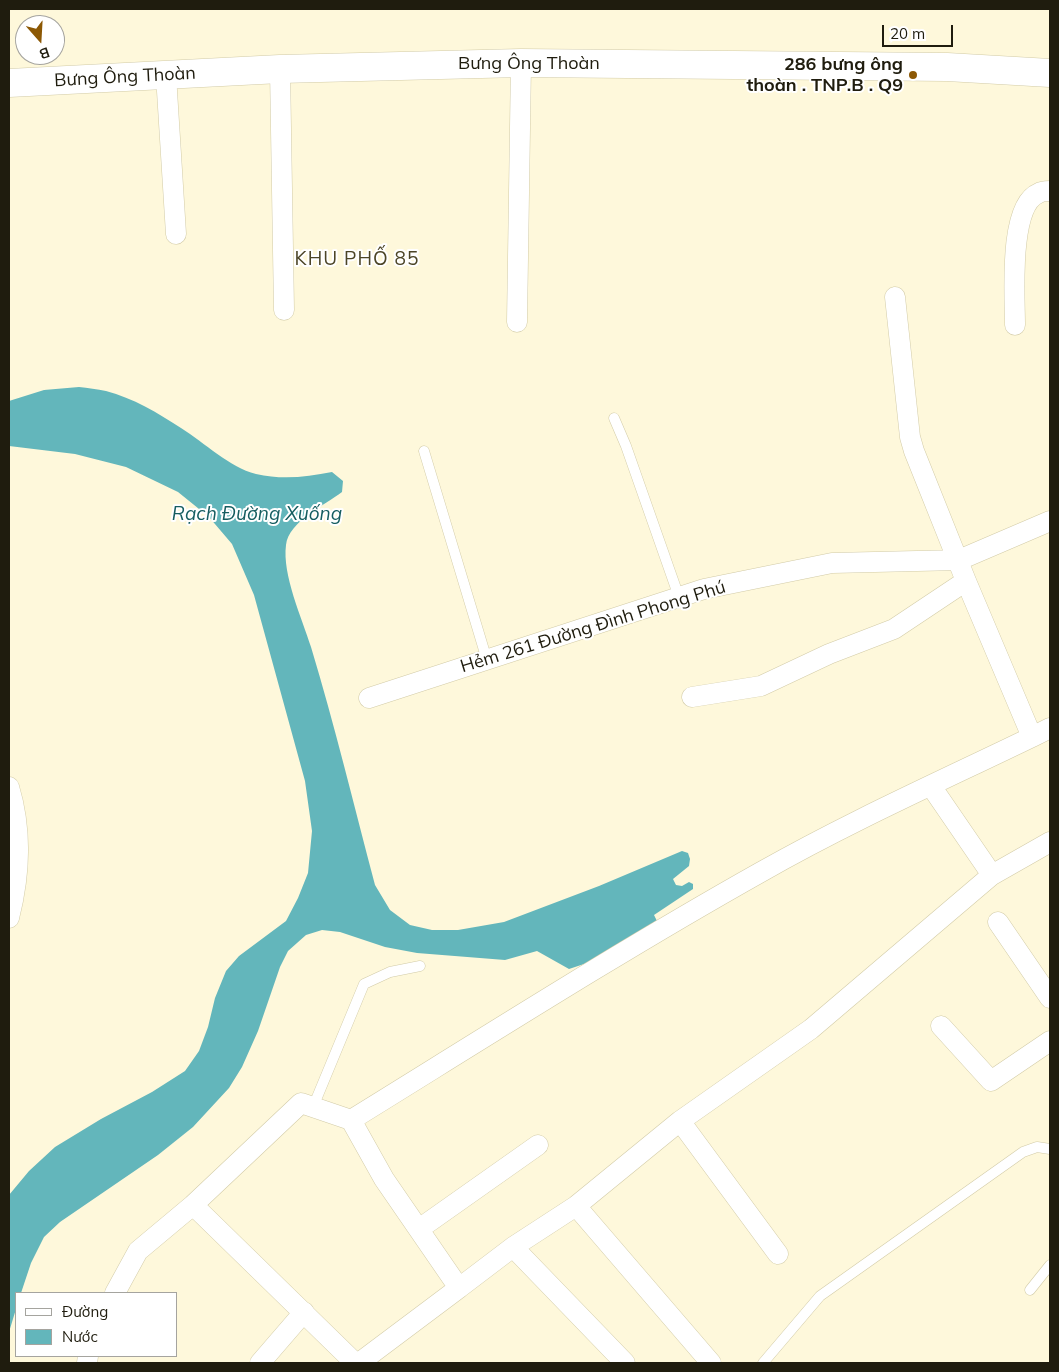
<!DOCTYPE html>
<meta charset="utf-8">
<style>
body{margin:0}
#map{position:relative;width:1059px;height:1372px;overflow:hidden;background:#fef8db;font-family:Mulish,sans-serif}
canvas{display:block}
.frame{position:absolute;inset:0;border:10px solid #1f1c0e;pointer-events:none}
.legend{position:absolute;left:15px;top:1292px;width:162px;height:65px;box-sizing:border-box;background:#fff;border:1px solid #a5a49f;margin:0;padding:6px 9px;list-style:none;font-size:15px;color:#1f1c0e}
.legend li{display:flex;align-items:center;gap:10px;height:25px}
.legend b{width:25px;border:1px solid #a5a49f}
.north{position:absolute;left:15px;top:15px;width:50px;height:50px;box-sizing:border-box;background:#fff;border:1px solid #a5a49f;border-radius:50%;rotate:161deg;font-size:14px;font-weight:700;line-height:20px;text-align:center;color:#1f1c0e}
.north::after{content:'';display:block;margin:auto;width:18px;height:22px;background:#8c5804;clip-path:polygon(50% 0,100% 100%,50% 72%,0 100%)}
.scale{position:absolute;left:882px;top:25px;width:71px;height:22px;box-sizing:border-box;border:2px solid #1f1c0e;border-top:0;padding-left:6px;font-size:15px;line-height:18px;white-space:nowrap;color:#1f1c0e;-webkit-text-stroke:4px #fff;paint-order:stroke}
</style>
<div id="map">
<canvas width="1059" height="1372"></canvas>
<div class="frame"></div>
<ul class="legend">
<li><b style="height:6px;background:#fff"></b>Đường</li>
<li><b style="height:14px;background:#63b6bb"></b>Nước</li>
</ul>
<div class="north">B</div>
<div class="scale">20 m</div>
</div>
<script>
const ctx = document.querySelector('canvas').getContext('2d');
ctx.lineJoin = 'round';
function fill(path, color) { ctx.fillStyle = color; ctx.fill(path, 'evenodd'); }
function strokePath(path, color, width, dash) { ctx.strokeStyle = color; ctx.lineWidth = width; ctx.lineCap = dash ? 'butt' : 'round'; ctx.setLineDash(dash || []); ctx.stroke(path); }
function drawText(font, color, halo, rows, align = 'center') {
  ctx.font = font + ' Mulish,sans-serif'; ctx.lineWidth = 4; ctx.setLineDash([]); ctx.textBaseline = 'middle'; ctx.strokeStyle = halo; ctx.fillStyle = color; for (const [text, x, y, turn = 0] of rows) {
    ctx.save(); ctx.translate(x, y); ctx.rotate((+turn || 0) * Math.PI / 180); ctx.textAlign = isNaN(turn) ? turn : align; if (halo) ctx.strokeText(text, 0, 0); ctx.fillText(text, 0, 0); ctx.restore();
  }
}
fill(new Path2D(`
 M79 387C88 388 97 389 106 391 133 398 158 413 181 428 205 443 229 467 256 474 282 480 307 477 332 472L343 481 342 492C325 505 289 521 286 545 282 575 302 618 311 647 335 726 354 806 375 885L390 910 410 925 432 930H458L504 922 599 886 682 851 688 853 690 859 689 866 673 879 676 885 682 886 689 882 693 884V889L654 915 659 925 596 960 569 969 537 951 505 960 417 953 385 947 340 932 322 930 306 935 288 951 280 967 258 1031 242 1067 229 1088 193 1127 158 1155 60 1222 44 1237 31 1263 21 1293H16V1309L9 1332V1195L29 1171 55 1147 101 1119 152 1092 185 1071 199 1051 208 1027 215 998 226 971 239 956 286 921 298 898 308 873 312 831 305 781 254 595 232 544 209 517 178 492 126 467 75 454 9 446V401L44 390Z`), '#63b6bb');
const lane = new Path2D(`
 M614 418 626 446 679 597
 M424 451 487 660
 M313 1107 364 984 390 972 420 966
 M1030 1290 1050 1265
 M763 1363 820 1296 1023 1152 1037 1147 1050 1149`);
const street = new Path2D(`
 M280 69 284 310
 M166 75 176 234
 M517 322 521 63
 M1015 325C1015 297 1008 205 1039 193 1042 191 1047 191 1050 191
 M692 697 761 686 829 654 894 629 966 581
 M369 698 704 589 832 563 959 560 1050 521
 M1032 737 1050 728
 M931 786 992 875 1050 842
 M9 787C22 830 20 875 9 918
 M998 922 1050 998
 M941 1026 991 1081 1050 1041
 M351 1120 384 1179 459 1288 513 1247 576 1206 680 1121 811 1029 992 875
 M680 1121 778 1254
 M576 1206 711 1363
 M419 1229 538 1145
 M513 1247 625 1363
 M115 1293 138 1251 193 1205
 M87 1363 88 1356
 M260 1363 304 1312
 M355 1363 193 1205 301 1103 351 1120C487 1036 622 950 761 872 849 822 941 781 1032 737L966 581 914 451 910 437 895 297
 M359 1363 459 1288`);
const secondary = new Path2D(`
 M9 83 280 69 521 63 947 67 1050 73`);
strokePath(lane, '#d2cba7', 11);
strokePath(street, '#d2cba7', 21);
strokePath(secondary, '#d2cba7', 29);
strokePath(lane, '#fff', 10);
strokePath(street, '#fff', 20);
strokePath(secondary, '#fff', 28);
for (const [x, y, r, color] of [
 [913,75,5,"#8c5804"]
]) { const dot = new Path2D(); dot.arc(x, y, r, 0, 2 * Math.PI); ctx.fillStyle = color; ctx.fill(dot); strokePath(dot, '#fff', 2); }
drawText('18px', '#1f1c0e', '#fff', [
 ["Bưng Ông Thoàn",529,64],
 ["Bưng Ông Thoàn",125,77,-3],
 ["Hẻm 261 Đường Đình Phong Phú",593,627,-17]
]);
drawText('bold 18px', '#1f1c0e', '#fff', [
 ["286 bưng ông",903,65],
 ["thoàn . TNP.B . Q9",903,86]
], 'right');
ctx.letterSpacing = '1px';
drawText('19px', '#4c4526', '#fff', [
 ["KHU PHỐ 85",357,259]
]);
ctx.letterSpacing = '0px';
drawText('italic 19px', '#155d60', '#fff', [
 ["Rạch Đường Xuống",257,514]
]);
</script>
